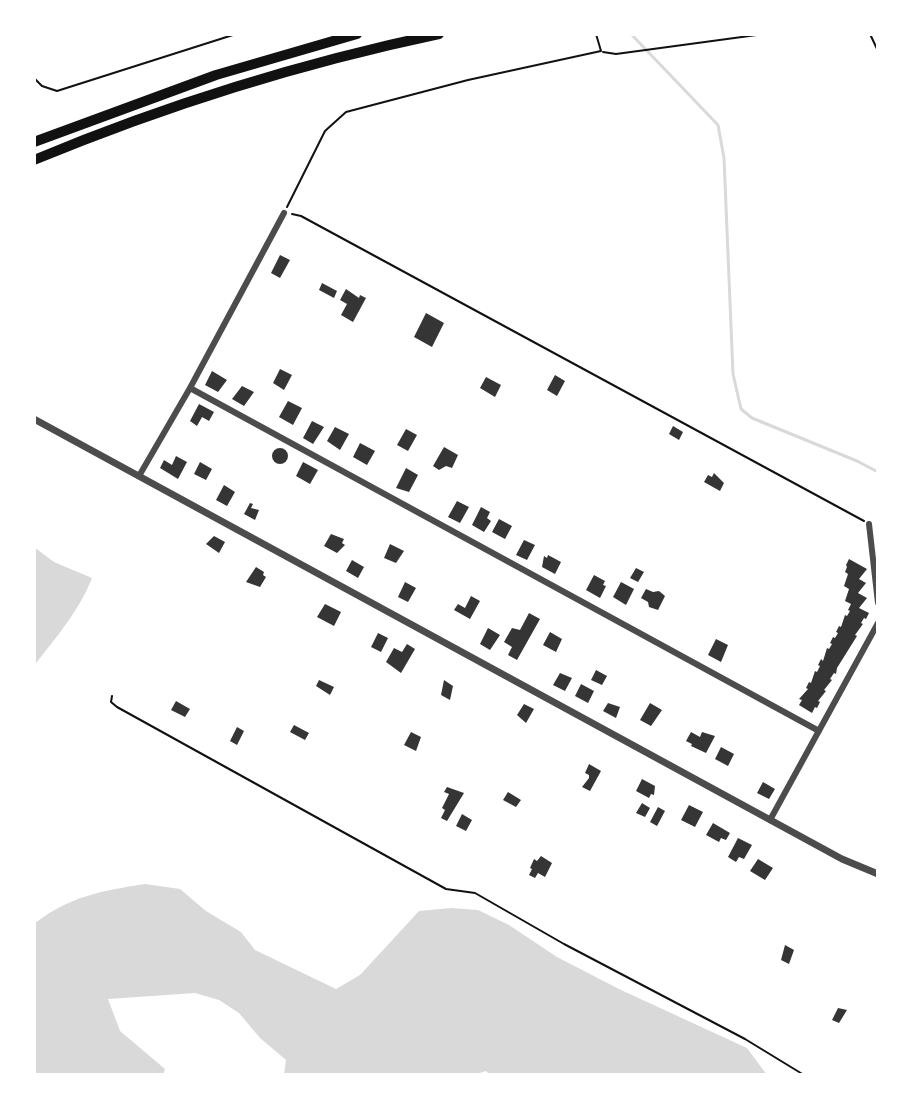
<!DOCTYPE html>
<style>
body{margin:0}
#map{position:relative;width:912px;height:1109px;overflow:hidden;background:#fff;font-family:Lato,sans-serif}
canvas{display:block}
.frame{position:absolute;inset:0;border:36px solid #fff;pointer-events:none}
</style>
<div id="map">
<canvas width="912" height="1109"></canvas>
<div class="frame"></div>
</div>
<script>
const ctx = document.querySelector('canvas').getContext('2d');
ctx.lineJoin = 'round';
function fill(path, color) { ctx.fillStyle = color; ctx.fill(path, 'evenodd'); }
function strokePath(path, color, width, dash) { ctx.strokeStyle = color; ctx.lineWidth = width; ctx.lineCap = dash ? 'butt' : 'round'; ctx.setLineDash(dash || []); ctx.stroke(path); }
fill(new Path2D(`
 M34 547 54 562 92 578C78 613 56 637 34 666Z
 M145 884 180 889 206 911 241 932 255 950 336 989 360 975 419 911 451 908 478 910 509 925 557 957 621 990 747 1048 767 1075H490L486 1071 473 1075H284L286 1060 260 1038 239 1013 219 1000 195 993 108 999 120 1031 165 1069 163 1075H34V924C70 896 101 891 145 884Z`), '#d9d9d9');
strokePath(new Path2D(`
 M631 34 718 125 724 158 733 374 741 409 752 418 857 461 878 472`), '#d9d9d9', 3);
fill(new Path2D(`
 M280 255 290 260 280 278 271 273Z
 M322 283 337 291 334 298 319 290Z
 M346 289 359 298 360 295 366 298 353 322 341 315 347 304 340 300Z
 M426 313 444 323 432 347 414 337Z
 M280 369 292 375 284 390 273 383Z
 M212 371 227 380 218 392 205 385Z
 M555 375 565 381 557 396 547 390Z
 M486 377 501 385 495 397 480 388Z
 M242 386 254 392 244 406 232 399Z
 M288 401 302 408 293 425 279 417Z
 M199 404 214 412 209 421 202 417 197 426 190 421Z
 M312 421 324 427 313 444 303 438Z
 M673 426 683 432 679 440 669 434Z
 M335 427 349 434 340 450 327 441Z
 M406 429 417 435 408 451 397 445Z
 M360 443 375 451 367 465 353 457Z
 M444 447 458 455 452 468 446 466 439 470 433 466Z
 M272 456a8 8 0 1 1 16 0a8 8 0 1 1-16 0Z
 M176 456 187 462 178 479 160 468 164 460 172 465Z
 M200 462 212 469 206 480 194 474Z
 M303 462 318 470 310 484 296 476Z
 M406 468 418 475 409 492 396 488Z
 M714 473 724 483 720 491 704 482 708 475 712 477Z
 M224 485 235 492 227 506 216 500Z
 M457 501 469 507 460 523 448 517Z
 M250 503 253 504 251 508 259 510 255 520 244 514Z
 M481 507 490 512 487 518 491 521 484 532 472 525Z
 M499 519 512 526 505 539 492 532Z
 M331 534 344 539 342 543 345 545 337 553 324 546Z
 M214 536 225 542 219 553 206 544Z
 M524 540 535 545 527 560 516 555Z
 M390 544 404 551 396 563 384 558Z
 M548 555 561 562 555 574 542 567 544 556 547 558Z
 M849 559 867 569 859 579 866 583 858 593 867 598 859 608 869 613 866 619 864 618 861 623 863 624 855 635 857 636 837 668 836 674 834 673 830 679 832 680 824 690 826 691 818 701 820 702 817 708 815 707 812 713 799 705 802 700 799 699 808 689 806 688 809 682 811 683 815 671 817 672 820 666 818 665 821 659 823 661 827 648 829 649 832 644 830 643 833 637 835 638 838 633 836 632 839 626 841 627 845 615 847 616 850 611 848 610 851 604 845 601 849 589 844 586 848 574 845 572 847 567 846 565Z
 M352 560 364 567 358 578 346 571Z
 M256 567 264 572 263 575 266 577 260 587 246 582Z
 M636 568 644 572 638 582 630 578Z
 M594 575 605 581 603 585 606 586 600 598 586 590Z
 M405 582 416 588 408 602 398 597Z
 M621 582 634 589 626 605 613 597Z
 M646 589 653 592 659 591 665 596 658 610 649 607 648 602 641 598Z
 M471 596 480 601 470 619 454 610 458 604 465 608Z
 M325 604 341 612 334 626 317 617Z
 M529 613 540 619 517 660 508 655 512 647 504 642 512 628 520 630Z
 M488 628 500 635 490 650 480 644Z
 M550 632 562 639 556 652 543 645Z
 M378 633 388 638 381 652 371 647Z
 M716 639 728 645 721 662 708 655Z
 M407 644 415 649 401 673 386 662 394 648 402 652Z
 M596 670 607 676 602 685 591 680Z
 M560 673 572 678 565 691 553 685Z
 M319 680 334 687 330 695 316 686Z
 M444 680 453 686 450 700 441 695Z
 M581 684 594 691 588 703 575 696Z
 M176 701 190 709 185 717 171 710Z
 M608 703 620 707 616 718 603 711Z
 M650 703 662 710 651 726 640 720Z
 M524 704 534 709 526 723 517 715Z
 M294 725 309 733 305 740 290 732Z
 M237 727 244 731 237 745 230 741Z
 M411 732 421 737 416 751 404 745Z
 M691 732 700 737 702 732 715 736 706 753 691 746 692 744 686 741Z
 M721 747 734 754 728 766 715 759Z
 M589 764 601 771 590 791 582 787 589 778V775L585 773Z
 M642 779 655 786 654 795 651 794 649 798 636 791Z
 M763 782 775 789 769 799 757 793Z
 M447 787 464 793 447 821 441 818 445 810 442 808 449 794 444 792Z
 M508 792 521 800 516 807 503 800Z
 M642 803 650 808 645 817 636 813Z
 M689 805 703 812 695 827 681 820Z
 M658 807 665 811 657 826 650 822Z
 M462 814 472 820 466 831 456 826Z
 M713 823 730 833 726 840 721 838 719 842 706 835Z
 M738 838 752 845 744 859 739 857 736 862 728 857Z
 M541 856 552 863 545 877 538 873 535 878 529 875 532 869 530 868 534 859 537 861Z
 M758 859 773 868 765 880 750 871Z
 M785 945 794 950 789 964 781 960Z
 M838 1008 847 1010 839 1023 832 1020Z`), '#353535');
strokePath(new Path2D(`
 M870 34 878 51
 M603 52 616 54 764 34
 M34 78 42 86 57 91 236 34
 M287 207 325 131 346 112 468 80 601 51 596 34
 M292 214 301 216 864 521
 M112 696 111 702 117 707 446 889 475 893 564 944 745 1039 804 1075`), '#111', 2);
strokePath(new Path2D(`
 M190 388 284 213
 M139 476 190 388 819 731
 M869 524 878 603
 M770 820 878 623`), '#4c4c4c', 6);
strokePath(new Path2D(`
 M34 419 842 859 878 874`), '#4c4c4c', 7);
strokePath(new Path2D(`
 M34 142 216 75 357 34
 M34 160C164 106 301 63 439 34`), '#111', 10);
</script>
